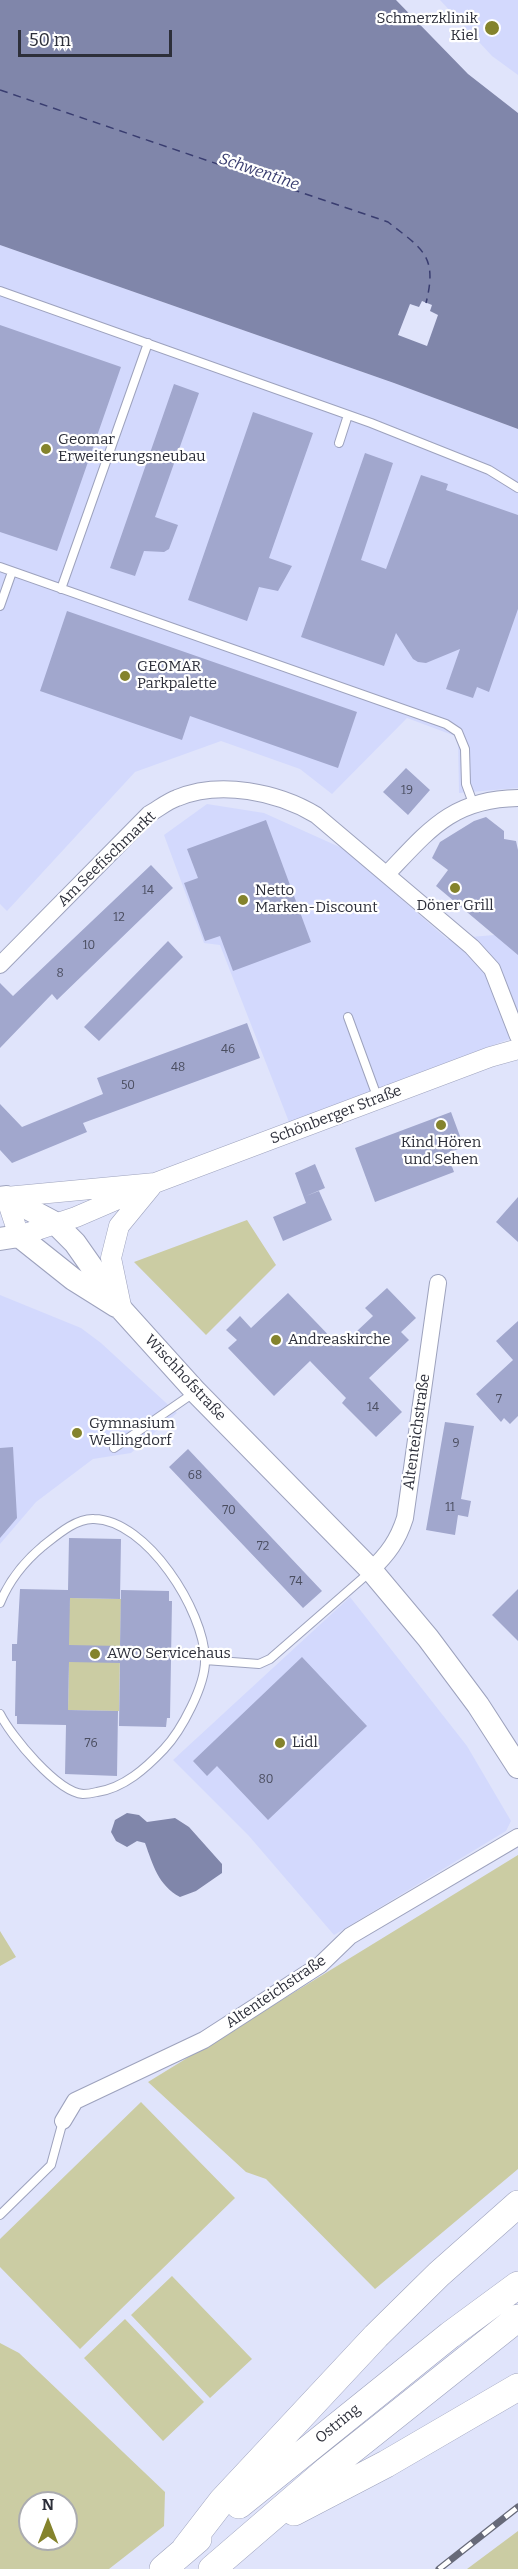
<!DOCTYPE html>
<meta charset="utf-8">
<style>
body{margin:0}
#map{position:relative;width:518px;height:2569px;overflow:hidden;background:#e0e4fb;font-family:Bitter,serif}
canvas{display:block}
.north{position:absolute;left:18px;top:2491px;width:60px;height:60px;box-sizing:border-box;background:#fff;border:2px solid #abacb0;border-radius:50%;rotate:0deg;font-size:16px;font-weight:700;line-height:24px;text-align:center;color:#2d2f3a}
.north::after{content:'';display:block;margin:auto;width:21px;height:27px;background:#84832c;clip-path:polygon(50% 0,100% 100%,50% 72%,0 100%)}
.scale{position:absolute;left:18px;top:30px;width:154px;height:27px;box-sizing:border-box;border:3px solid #2d2f3a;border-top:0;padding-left:8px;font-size:18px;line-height:21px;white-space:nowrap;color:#2d2f3a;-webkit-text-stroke:4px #fff;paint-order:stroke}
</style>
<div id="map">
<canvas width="518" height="2569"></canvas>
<div class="north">N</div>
<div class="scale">50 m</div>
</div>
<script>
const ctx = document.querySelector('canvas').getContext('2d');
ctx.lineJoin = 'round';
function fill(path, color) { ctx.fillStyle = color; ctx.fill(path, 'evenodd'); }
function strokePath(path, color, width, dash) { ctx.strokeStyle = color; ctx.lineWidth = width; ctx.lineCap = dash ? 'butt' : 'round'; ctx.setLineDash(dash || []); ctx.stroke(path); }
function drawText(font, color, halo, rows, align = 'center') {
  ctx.font = font + ' Bitter,serif'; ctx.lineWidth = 4.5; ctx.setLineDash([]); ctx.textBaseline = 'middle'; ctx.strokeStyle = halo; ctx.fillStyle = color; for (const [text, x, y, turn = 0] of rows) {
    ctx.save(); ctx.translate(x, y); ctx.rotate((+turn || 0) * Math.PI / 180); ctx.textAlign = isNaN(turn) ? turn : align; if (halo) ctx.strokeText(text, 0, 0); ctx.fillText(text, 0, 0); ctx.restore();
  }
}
fill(new Path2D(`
 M440 0H518V75L492 56Z
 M0 245 394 383 518 429V788L459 793 458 737 407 718 332 794 300 769 221 741 135 772 7 911 0 904Z
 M207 804 264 813 344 849 447 939 518 933V1043L512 1038 289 1122 220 945 204 943 164 835Z
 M0 1295 81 1328 101 1343 177 1413 131 1453 93 1459 36 1502 0 1544Z
 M350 1597 467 1746 511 1821 506 1831 334 1935 249 1836 173 1760Z`), '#d3d9fd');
fill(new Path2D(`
 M247 1220 276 1265 206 1335 134 1262Z
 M70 1598 121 1599 119 1711 68 1710 69 1662 66 1645Z
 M518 1855V2169L375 2289 266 2179 246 2172 148 2082Z
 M0 1931 16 1957 0 1966Z
 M141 2102 235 2198 80 2349 0 2267V2239Z
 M172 2276 252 2359 210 2398 131 2315Z
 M125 2319 204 2402 163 2441 84 2358Z
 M0 2343 19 2353 165 2492 164 2526 109 2569H0ZM30 2503H66V2539H30Z
 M518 2531V2569H467Z`), '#cbcca3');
fill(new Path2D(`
 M0 0H396L468 74 518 113V429L394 383 0 245Z
 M127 1813 139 1815 147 1822 175 1818 189 1827 222 1864V1873L196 1891 180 1897C158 1885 153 1865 145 1843L137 1841 127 1847 116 1841 111 1832 115 1820Z`), '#8086aa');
fill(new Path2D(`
 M422 301 432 305 430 311 438 315 427 346 398 335 410 304 419 307Z`), '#e0e4fb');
strokePath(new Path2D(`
 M0 90 388 222C422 249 438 255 426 303`), '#393d70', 1.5, [8, 6]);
fill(new Path2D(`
 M0 325 121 367 57 551 0 532Z
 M174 384 199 393 155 517 178 525 169 549 164 552 144 551 135 576 110 568Z
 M253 412 313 433 269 558 292 566 278 591 259 587 247 621 188 600Z
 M365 453 393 463 361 560 386 569 421 475 448 484 446 490 518 515V609L489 692 477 687 473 698 446 689 460 649 426 663 418 662 413 659 396 633 384 666 301 637Z
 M67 611 357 712 338 768 190 716 182 740 40 691Z
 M406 768 430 790 408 815 383 792Z
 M486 817 504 831V839L516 841 518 850V955L436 886 448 870 432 858 440 842 474 821Z
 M266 820 311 942 233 971 220 936 205 941 184 883 198 878 187 849Z
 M151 865 173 888 57 1000 52 994 0 1048V983L13 996Z
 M168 941 183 957 99 1041 84 1027Z
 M247 1023 260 1058 83 1123 87 1132 12 1163 0 1150V1104L22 1127 103 1094 97 1078Z
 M451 1112 464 1147 447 1153 454 1172 375 1202 355 1148Z
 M315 1164 325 1188 306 1196 319 1191 332 1220 283 1241 273 1217 306 1203 295 1173Z
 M518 1197V1242L496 1222Z
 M387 1288 416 1318 401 1332 409 1340 369 1378 402 1412 376 1437 342 1403 346 1398 310 1361 274 1396 228 1348 237 1340 226 1330 240 1316 251 1328 288 1293 340 1347 373 1316 365 1308Z
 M518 1321V1416L510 1424 504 1418 501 1422 476 1394 513 1360 496 1341Z
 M445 1422 474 1426 461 1499 471 1501 468 1517 458 1515 455 1535 426 1530Z
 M13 1447 17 1518 0 1538V1448Z
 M188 1449 322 1591 303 1608 169 1467Z
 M69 1538 121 1539 120 1599 70 1598 69 1645 120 1646 121 1590 169 1591V1601H172L170 1718H167L166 1727 119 1726 120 1663 69 1662 68 1710 118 1711 117 1776 65 1774 66 1725 17 1724V1716H15L16 1661H12V1644H17L20 1589 68 1590Z
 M518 1589V1641L492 1615Z
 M302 1657 367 1726 268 1820 217 1766 207 1776 193 1761Z`), '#a1a7cd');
const service = new Path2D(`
 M0 291 371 423 489 470 518 488
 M339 443 348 415
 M0 567 446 724 458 732 465 749 466 784 473 803
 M61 589 148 343
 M0 606 12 572
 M348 1017 378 1099
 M114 1448 195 1392
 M0 1603C9 1581 25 1561 43 1546 57 1535 76 1518 94 1519 147 1520 204 1611 205 1659 206 1685 181 1731 164 1749 146 1768 124 1788 97 1792 93 1793 87 1794 83 1794 57 1792 11 1736 0 1714
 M205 1660 259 1664 270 1659 371 1571
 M0 2215 51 2165 63 2121`);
const minor = new Path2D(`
 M387 874C429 830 452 799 518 798
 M0 965 149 814C158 809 168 801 177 798 220 780 278 792 316 815L472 947 492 969 518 1036
 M371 1570C388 1554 398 1540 405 1518L438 1283
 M63 2121 75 2101 204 2040 320 1965 350 1936 518 1837`);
const tertiary = new Path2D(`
 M155 1183 6 1197 19 1236 76 1217 155 1183 490 1057 518 1049
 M121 1306 111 1258 119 1226 151 1187`);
const secondary = new Path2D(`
 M0 1198 6 1197 55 1223 75 1243 122 1310 196 1392 371 1570 428 1638 478 1705 518 1767
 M0 1239 19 1236 73 1279 116 1306`);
const trunk = new Path2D(`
 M239 2505 450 2335 518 2285
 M294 2512 386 2464 518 2387
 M185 2549 222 2501 376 2336 439 2274 518 2204
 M163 2569 198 2539
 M212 2569 327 2470 518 2318`);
strokePath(service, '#9da2bd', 10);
strokePath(minor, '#9da2bd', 18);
strokePath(tertiary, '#9da2bd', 21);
strokePath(secondary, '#9da2bd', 24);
strokePath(trunk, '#9da2bd', 28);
strokePath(service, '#fff', 8);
strokePath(minor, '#fff', 16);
strokePath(tertiary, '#fff', 20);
strokePath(secondary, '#fff', 22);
strokePath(trunk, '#fff', 27);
const rail = new Path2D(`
 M439 2569 518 2507`);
strokePath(rail, '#676a79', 7);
strokePath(rail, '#fff', 4.5, [14]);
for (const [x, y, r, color] of [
 [492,28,8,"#84832c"],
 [46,449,6,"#84832c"],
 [125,676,6,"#84832c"],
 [455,888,6,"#84832c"],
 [243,900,6,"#84832c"],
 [441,1125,6,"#84832c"],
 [276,1340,6,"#84832c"],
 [77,1433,6,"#84832c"],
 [95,1654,6,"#84832c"],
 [280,1743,6,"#84832c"]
]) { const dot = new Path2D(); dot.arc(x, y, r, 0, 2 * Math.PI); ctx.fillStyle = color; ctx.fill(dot); strokePath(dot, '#fff', 2); }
drawText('12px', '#4a4d5f', null, [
 ["19",407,791],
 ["14",148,891],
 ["12",119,918],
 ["10",89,946],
 ["8",60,974],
 ["46",228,1050],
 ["48",178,1068],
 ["50",128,1086],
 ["7",499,1400],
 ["14",373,1408],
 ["9",456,1444],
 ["68",195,1476],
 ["11",450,1508],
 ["70",229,1511],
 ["72",263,1547],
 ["74",296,1582],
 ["76",91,1744],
 ["80",266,1780]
]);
drawText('15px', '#2d2f3a', '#fff', [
 ["Schmerzklinik",478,19,"right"],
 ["Kiel",478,36,"right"],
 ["Geomar",58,440],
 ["Erweiterungsneubau",58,457],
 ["GEOMAR",137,667],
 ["Parkpalette",137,684],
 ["Netto",255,891],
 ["Marken-Discount",255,908],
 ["Döner Grill",455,906,"center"],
 ["Kind Hören",441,1143,"center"],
 ["und Sehen",441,1160,"center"],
 ["Andreaskirche",288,1340],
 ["Gymnasium",89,1424],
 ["Wellingdorf",89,1441],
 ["AWO Servicehaus",107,1654],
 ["Lidl",292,1743]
], 'left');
drawText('15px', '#2d2f3a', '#fff', [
 ["Am Seefischmarkt",107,859,-44],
 ["Schönberger Straße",336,1115,-21],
 ["Wischhofstraße",185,1378,47],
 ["Altenteichstraße",417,1432,-82],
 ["Altenteichstraße",276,1992,-34],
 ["Ostring",338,2424,-39]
]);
drawText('italic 16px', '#393d70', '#fff', [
 ["Schwentine",259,172,19]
]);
</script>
